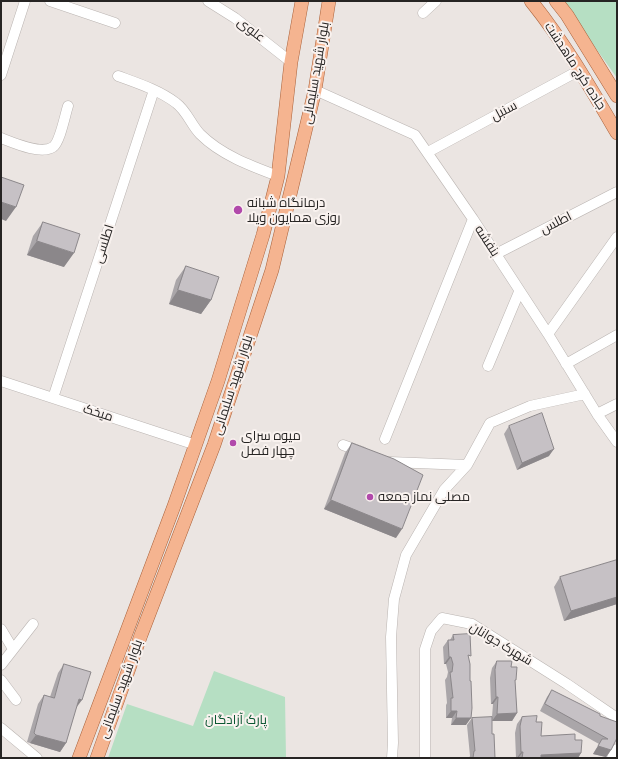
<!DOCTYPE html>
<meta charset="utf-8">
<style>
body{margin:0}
#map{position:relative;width:618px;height:759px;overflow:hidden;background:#ebe5e2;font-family:Cabin,sans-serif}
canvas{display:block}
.frame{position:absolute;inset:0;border:2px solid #262423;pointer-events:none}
</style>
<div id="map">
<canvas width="618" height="759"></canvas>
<div class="frame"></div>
</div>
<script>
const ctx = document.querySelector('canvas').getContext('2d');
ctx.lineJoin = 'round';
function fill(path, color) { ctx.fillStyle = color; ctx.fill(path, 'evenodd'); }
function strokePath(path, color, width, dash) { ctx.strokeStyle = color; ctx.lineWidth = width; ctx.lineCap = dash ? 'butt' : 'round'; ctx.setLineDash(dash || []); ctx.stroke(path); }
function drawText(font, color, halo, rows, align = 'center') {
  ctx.font = font + ' Cabin,Cairo,sans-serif'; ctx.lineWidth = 4; ctx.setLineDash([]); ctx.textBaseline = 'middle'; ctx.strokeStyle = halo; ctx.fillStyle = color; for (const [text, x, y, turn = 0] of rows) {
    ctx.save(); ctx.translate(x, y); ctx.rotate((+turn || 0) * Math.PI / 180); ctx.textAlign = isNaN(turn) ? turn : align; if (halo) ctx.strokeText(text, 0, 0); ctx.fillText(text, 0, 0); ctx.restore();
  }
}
fill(new Path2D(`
 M562 1H617V78Z
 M214 671 285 697 286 758H108L127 704 193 726Z`), '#b6dfc3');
const minor = new Path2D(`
 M50 1 115 23
 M208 1 235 18 291 62
 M423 13 436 1
 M1 75 25 1
 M118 76C137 83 159 90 176 103 187 111 191 125 200 134 221 155 251 166 278 176
 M315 90 415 135 473 219 548 334 597 414 617 442
 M1 138C14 143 41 155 53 147 60 142 65 115 68 106
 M428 152 580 70
 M496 254 617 192
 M548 334 617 237
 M566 364 617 335
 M488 366 519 292
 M1 381 196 445
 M53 398 154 90
 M597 414 617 404
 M385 439 473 219
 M343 445 362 452
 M390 462 467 465
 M1 629 13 649
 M1 665 33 624
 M1 680 16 700
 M1 728 37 758
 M392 758 393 743 391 637 394 599 406 555 444 490 467 465 490 423 530 406 585 394
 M425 758V649L431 631 442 618 472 624 567 684 617 718
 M612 758 617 749`);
const major = new Path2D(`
 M531 1C564 42 590 87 617 133
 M556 1 567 15 617 96
 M79 758 174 506 218 381 263 235 278 176 291 62 302 1
 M97 758 141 635 214 445 272 270 315 90 329 1`);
strokePath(minor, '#bab4b1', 11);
strokePath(major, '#a9613a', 14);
strokePath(minor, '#fff', 10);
strokePath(major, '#f5b490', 13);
fill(new Path2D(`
 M43 222 64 267 27 255 33 236Z
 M186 266 211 300 201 314 169 304 176 280Z
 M509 426 549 456 517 470 504 434Z
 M352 443 396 538 324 509 345 453Z
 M617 560V604L564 621 554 587 560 577Z
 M453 635 469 659 466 725H451L452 718H446V705L447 703 445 680 447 677 448 672 446 664H444L443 647 448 640H450Z
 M497 661 511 667 515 682 517 713 512 721H492V734L495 758H469L470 756 467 725 472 718 492 717 493 704H491L490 678 492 668Z
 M64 664 76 708 66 743 60 752 30 743 27 742 38 704 44 695 50 697 58 673Z
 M552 690 600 716 611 750 606 757 593 754 599 744 540 711 547 697Z
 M522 717 536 722 541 736 575 740 581 753 578 758H516L515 733 517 724Z`), '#aaa6a9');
fill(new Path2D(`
 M1 202 16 207 6 221 1 219Z
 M37 241 74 253 64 267 27 255Z
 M178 290 211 300 201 314 169 304Z
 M554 449 549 456 517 470 522 463Z
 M331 500 402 529 396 538 324 509Z
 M617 597V604L564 621 571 611Z
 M449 657H451L446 664H444Z
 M496 697H498L493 704H491Z
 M79 699 82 700 76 708Z
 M451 711H457L452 718H446Z
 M517 713 512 721H492L497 714Z
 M456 718H471L466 725H451Z
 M36 735 66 743 60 752 30 743Z
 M598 746 611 750 606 757 593 754Z
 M521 752H523L518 758H517Z
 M581 753 578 758H539L541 755Z`), '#8b878a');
const building = new Path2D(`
 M1 177 24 185 16 207 1 202Z
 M43 222 80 234 74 253 37 241Z
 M186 266 219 277 211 300 178 290Z
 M542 413 554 449 522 463 509 426Z
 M352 443 394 459 423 475 402 529 331 500Z
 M617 560V597L571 611 560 577Z
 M470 634 471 656 468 655 470 664V681H471L472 708 471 718H456L457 711H451V698H453L450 672H452L453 664 451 657H449L448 640H454L453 635Z
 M497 661H512L511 667H517L516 680H515L517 713 497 714 498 697H496L495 670Z
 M64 664 91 672 82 700 79 699 66 743 36 735 34 733 44 695 54 698Z
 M552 690 600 714V716L617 722V738L611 750 598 746 602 739H608L545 704Z
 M537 716 536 722H542L541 736 575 734V740H582L581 753 541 755V758H522L523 752H521L520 726 522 717Z
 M492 717V734H494L495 758H473L474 751H475L472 718Z`);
fill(building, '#c6c1c5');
strokePath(building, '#8b878a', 1);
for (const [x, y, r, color] of [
 [238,210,5,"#b149ab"],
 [233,443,4,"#b149ab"],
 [370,497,4,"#b149ab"]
]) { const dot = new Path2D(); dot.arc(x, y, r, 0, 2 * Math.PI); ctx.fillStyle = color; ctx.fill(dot); strokePath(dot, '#f9f2ef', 1.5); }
drawText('13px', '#262423', '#f9f2ef', [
 ["علوی",251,30,38],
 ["جاده کرج ماهدشت",575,66,57],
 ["بلوار شهید سلیمانی",316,73,-80],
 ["سنبل",504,111,-28],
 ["اطلس",556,223,-27],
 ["بنفشه",487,241,57],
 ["اطلسی",104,244,-72],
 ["بلوار شهید سلیمانی",233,385,-72],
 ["میخک",98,413,18],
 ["شهرک جوانان",501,644,31],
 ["بلوار شهید سلیمانی",121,689,-70]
]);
drawText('13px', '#262423', '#f9f2ef', [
 ["درمانگاه شبانه",247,203],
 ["روزی همایون ویلا",247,218],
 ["میوه سرای",241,436],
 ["چهار فصل",241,451],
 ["مصلی نماز جمعه",378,497]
], 'left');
drawText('13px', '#095631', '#f9f2ef', [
 ["پارک آزادگان",236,720]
]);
</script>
